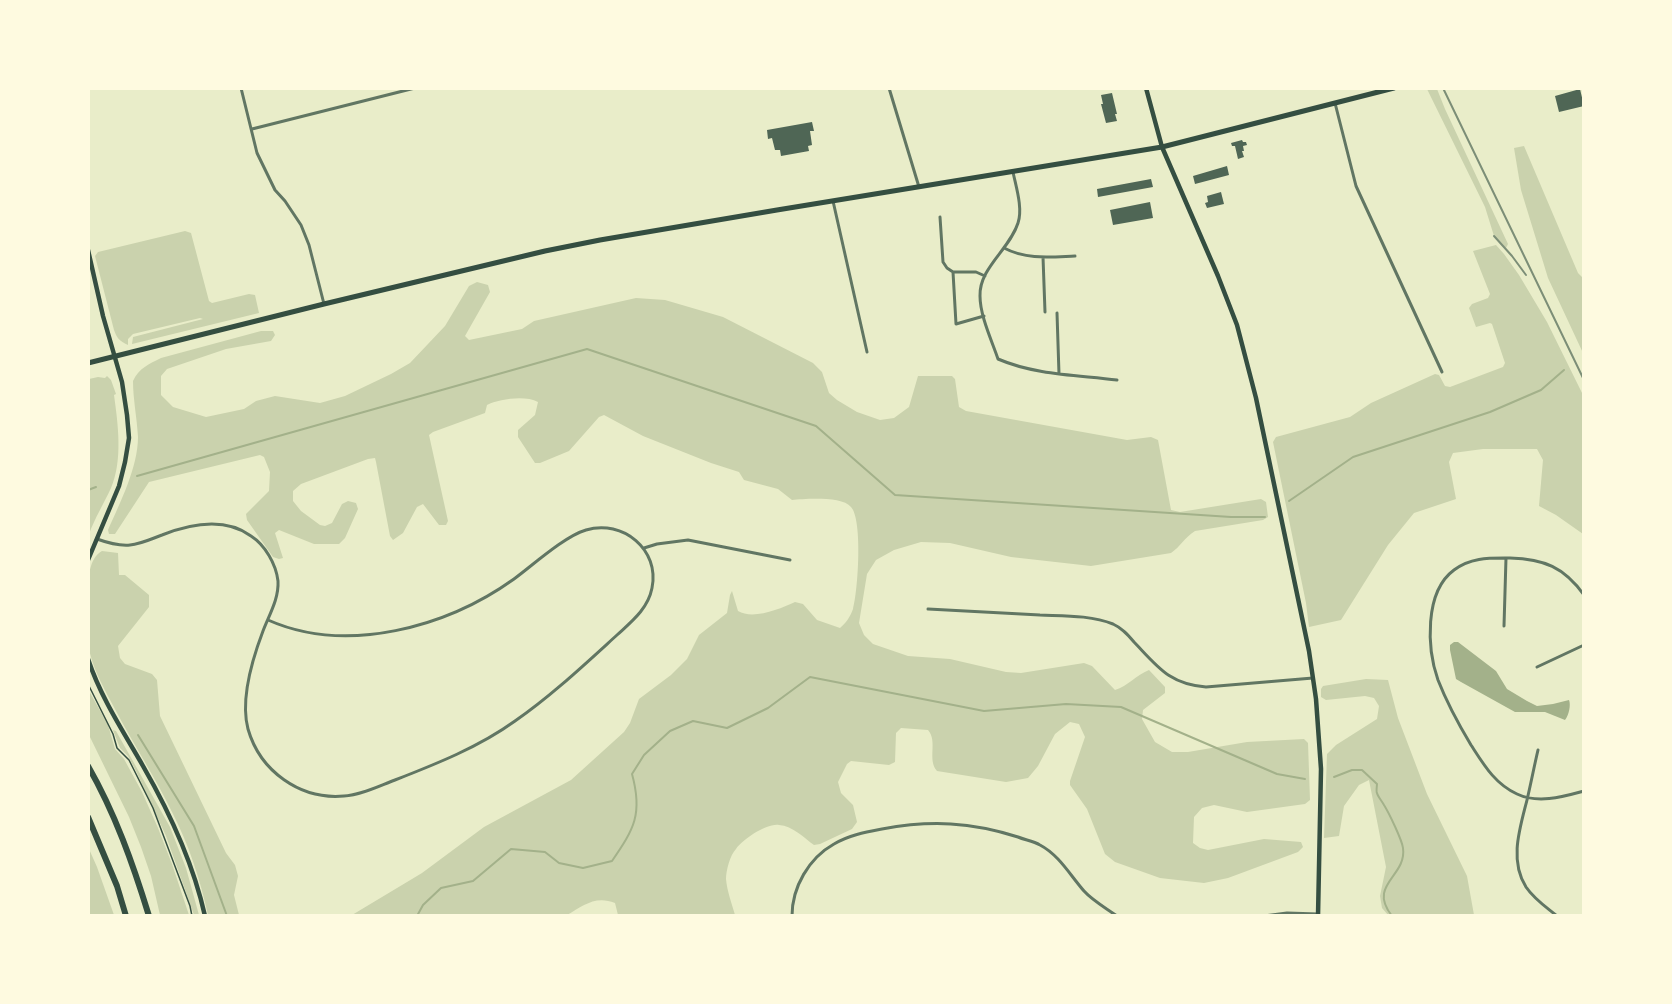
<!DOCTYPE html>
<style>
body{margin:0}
#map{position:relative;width:1672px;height:1004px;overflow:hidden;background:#e9edc9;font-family:Commissioner,sans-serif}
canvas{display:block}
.frame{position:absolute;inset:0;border:90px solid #fefae0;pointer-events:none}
</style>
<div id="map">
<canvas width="1672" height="1004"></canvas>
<div class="frame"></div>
</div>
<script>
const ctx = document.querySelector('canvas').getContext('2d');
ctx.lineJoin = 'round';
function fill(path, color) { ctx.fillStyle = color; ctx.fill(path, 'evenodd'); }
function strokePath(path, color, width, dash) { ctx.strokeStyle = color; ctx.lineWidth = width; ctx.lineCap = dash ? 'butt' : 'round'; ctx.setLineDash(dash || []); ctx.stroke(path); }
fill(new Path2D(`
 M1427 89H1437L1445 109 1508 244 1506 248 1494 236 1485 207Z
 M1524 146 1578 273 1583 278V353L1548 278 1521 190 1514 148Z
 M185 231 191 233 209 301 212 303 249 294 255 295 259 313 132 344 133 337 203 319 200 318 133 334 128 339V345C119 341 117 338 114 330L95 256 98 252Z
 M1496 245 1504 254 1519 275 1547 322 1583 395V534L1556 515 1539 506 1543 460 1537 449H1483L1453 453 1449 462 1456 499 1414 513 1388 545 1341 620 1309 627 1306 603 1273 442 1276 437 1350 417 1371 403 1435 374 1439 375 1445 386 1450 387 1503 367 1505 363 1492 324 1490 323 1476 327 1469 308 1472 304 1488 298 1490 294 1473 251Z
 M477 282 488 285 490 292 465 336 469 340 522 329 534 321 636 298 665 300 723 317 813 363 822 372 829 393 837 400 857 412 880 420 894 418 909 407 918 376H952L955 379 959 407 966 411 1127 440 1151 437 1158 440 1171 510 1180 512 1261 499 1266 502 1268 517 1263 520 1195 531C1185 537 1180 547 1171 553L1091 566 1011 557 950 543 921 542 894 550 876 560 867 574 859 623 864 635 873 644 908 656 950 659 1006 672 1021 673 1084 663 1092 666 1115 690C1128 686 1136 675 1149 670L1165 687V693L1143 710 1142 719 1155 742 1172 752H1188L1247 742 1304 739 1308 743 1310 800 1305 804 1247 812 1214 805 1202 808 1194 817 1193 843 1200 848 1208 850 1264 839 1301 842 1303 847 1298 852 1228 878 1204 883 1160 878 1115 862 1105 854 1087 809 1070 785V781L1085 737 1079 724 1070 722 1055 734 1038 766 1028 778 1006 782 937 771C927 760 938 741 928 730L901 728 896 733 895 762 889 765 851 761 847 764 838 782 841 793 853 805 857 822 852 829 820 844 814 845C804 838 793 826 779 825 767 823 743 839 736 849 730 855 726 871 726 879 727 891 732 904 735 915H618L615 903C595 895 583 906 567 915H352L422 873 484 827 571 780 624 732 630 723 639 699 671 675 687 659 699 635 727 613 730 595 732 591 738 611C753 620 780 609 795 602L803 604 817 620 840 628C846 623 850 617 853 609 858 592 863 520 851 507 842 496 805 499 792 500L778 489 744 480 739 472 711 463 643 436 604 415 599 417 569 451 540 463H535L518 437V430L535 415 538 402C525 395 499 399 487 405L485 413 433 432 429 435 448 521 446 525H439L423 504 417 507 403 533 393 540 390 536 376 462 375 458 368 459 301 484 293 491V501L301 511 320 525 325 526 332 523 342 504 348 501 356 503 358 509 345 538 339 544H314L279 530 275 533 283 558 279 559 273 557 247 520 246 514 269 491 270 472 264 457 260 455 149 482 115 534H109L108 530C120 503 138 467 138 437 137 418 133 399 133 381 139 368 149 364 161 358L261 331H273L275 335 271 341 226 349 167 369 161 376V395L173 407 206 417 244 409 256 401 275 396 320 403 345 396 391 374 410 363 445 326 469 286Z
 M107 376 111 380 116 394 114 395C118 424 123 460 111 488 104 503 95 518 89 534V379L98 377 105 378Z
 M102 551 118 553 119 575H125L149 595V607L118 646 120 658 125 664 152 674 157 680 160 716 226 853 235 865 238 876 234 895 239 915H208C200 879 189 845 172 812 155 777 134 745 116 711 105 690 91 667 88 643 87 627 88 609 88 592 88 579 89 558 102 551Z
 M1366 679 1388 680 1398 718 1427 794 1467 876 1474 915H1388L1382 908 1380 896 1386 867 1369 780 1359 785 1344 806 1339 836 1324 838 1327 754 1336 745 1377 719 1379 706 1374 698 1365 696 1326 700 1321 697V689L1323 686Z
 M88 689 108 725 115 749 124 759 142 792 158 828 172 864 189 915H160L151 876 141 847 129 817 89 735Z
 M113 730 116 731 170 827 186 868 199 915H194L166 836 136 771 128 756 120 748Z
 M89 849 97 867 114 915H89Z`), '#cad2ad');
fill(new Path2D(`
 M1454 642H1458L1496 671 1507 689 1527 701 1537 706 1553 704 1569 700C1571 705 1569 715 1565 720L1545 712H1515L1461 682 1456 679 1450 650V645Z`), '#a3b18a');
strokePath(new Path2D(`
 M137 476 587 349 816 426 895 495 1231 517H1265
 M88 490 96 487
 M1289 501 1353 457 1490 412 1541 390 1564 370
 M138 735 194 826 227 916
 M1334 777 1352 770H1362L1377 784C1377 785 1376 792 1377 793 1378 797 1382 801 1384 805 1389 813 1402 840 1403 848 1407 877 1367 884 1392 916
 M417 916 423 905 441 888 473 881 511 849 545 852 559 863 583 868 612 861C634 829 643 814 632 774L644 755 670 731 693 721 727 728 768 708 810 677 984 711 1066 704 1121 707 1277 774 1305 779`), '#a3b18a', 2);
fill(new Path2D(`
 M1580 89 1584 106 1559 112 1555 96Z
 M1112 93 1117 114H1115L1117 121 1106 123 1101 104H1103L1101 95Z
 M812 122 814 131H810L812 145 808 146 809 151 781 156 780 150H775L772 138 768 139 767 130Z
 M1242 140 1243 142H1246L1247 145 1243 146 1244 151H1242L1244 157 1238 159 1235 146H1232L1231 143Z
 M1227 166 1229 175 1195 184 1193 176Z
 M1151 179 1153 187 1098 197 1097 189Z
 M1221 192 1224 204 1207 208 1205 203 1208 202 1207 196Z
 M1150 202 1153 218 1113 225 1110 210Z`), '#4f6655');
strokePath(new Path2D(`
 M88 684 113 734 117 748 129 760 153 808 190 906 192 916`), '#344e41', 1.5);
strokePath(new Path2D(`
 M241 88 257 153 275 190 285 201 301 225 309 245 324 304
 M889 88 919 187
 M1335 103 1356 186 1442 372
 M252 129 415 88
 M1013 172C1016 187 1023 208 1018 223 1010 249 979 268 980 296 980 316 992 341 998 359 1035 375 1077 375 1117 380
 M833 201 867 352
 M940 217 943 262 947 268 953 272H976L985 276
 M1004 248C1027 260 1050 257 1075 256
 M1043 257 1045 312
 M953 272 956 324 984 316
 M1057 313 1059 374
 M97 539C108 543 119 546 130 545 141 544 151 539 162 535 190 524 225 517 251 536 265 545 276 564 278 581 279 599 269 615 263 631 252 660 240 699 248 729 260 771 300 800 344 796 361 795 379 786 395 780 436 764 479 747 515 721 551 696 584 665 617 635 631 622 648 609 652 588 660 550 623 519 586 530 565 536 533 565 514 579 447 627 347 655 268 620
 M644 548 657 544 688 540 790 560
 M1584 595C1564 567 1544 559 1510 558 1490 558 1471 557 1454 570 1424 592 1427 649 1438 680 1447 703 1459 725 1471 745 1484 765 1495 784 1517 794 1538 804 1562 797 1584 791
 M928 609C966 611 1003 613 1040 615 1063 616 1091 615 1113 624 1122 628 1128 635 1134 642 1158 667 1169 684 1206 687L1313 678
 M1504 626 1506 558
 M1537 667 1584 645
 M1538 750C1534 767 1531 783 1527 800 1520 828 1509 860 1526 887 1534 899 1546 907 1557 916
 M792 916C792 887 809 858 834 844 849 835 866 832 882 829 931 820 971 822 1018 837 1025 840 1033 841 1040 845 1059 855 1070 875 1084 891 1093 901 1106 908 1117 916
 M1264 916 1287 913 1318 914`), '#617663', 3);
strokePath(new Path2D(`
 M1146 88 1162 147 1218 276 1237 325 1256 398 1309 651 1316 699 1321 769 1318 916
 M88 250 103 316 122 382 127 415 129 438 125 462 119 486 88 560
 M88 659C101 698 123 731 143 766 170 813 193 862 205 916`), '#344e41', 4.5);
strokePath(new Path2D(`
 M88 363 324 304 545 251 600 240 777 210 1162 147 1394 88`), '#344e41', 5);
strokePath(new Path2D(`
 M88 766C115 813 133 864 149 916
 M88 817 117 886 126 916`), '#344e41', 6);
strokePath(new Path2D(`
 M1443 88 1584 380
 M1494 236 1512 256 1526 275`), '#7c8e77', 2);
</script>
